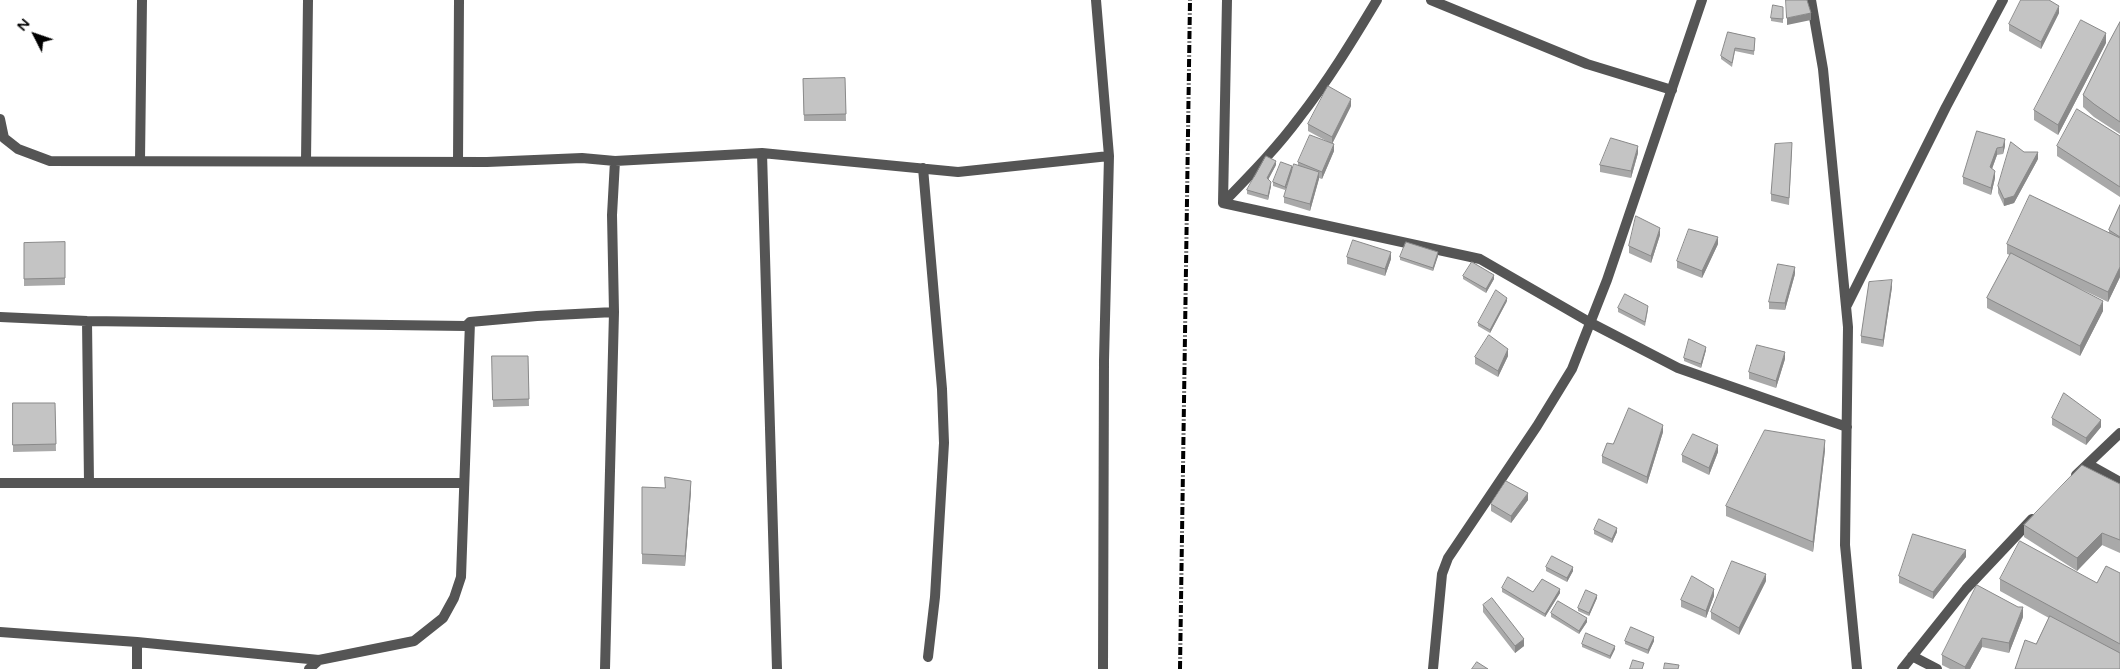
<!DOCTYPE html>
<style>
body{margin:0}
#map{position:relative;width:2120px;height:669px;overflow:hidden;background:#fff;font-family:"Varela Round",sans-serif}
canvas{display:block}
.north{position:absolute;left:10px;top:10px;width:50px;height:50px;-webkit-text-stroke:4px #fff;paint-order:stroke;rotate:311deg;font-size:14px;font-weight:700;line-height:20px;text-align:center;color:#000}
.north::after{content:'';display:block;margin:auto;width:18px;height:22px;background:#000;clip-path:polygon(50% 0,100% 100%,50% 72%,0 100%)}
</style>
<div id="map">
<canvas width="2120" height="669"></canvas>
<div class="north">N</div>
</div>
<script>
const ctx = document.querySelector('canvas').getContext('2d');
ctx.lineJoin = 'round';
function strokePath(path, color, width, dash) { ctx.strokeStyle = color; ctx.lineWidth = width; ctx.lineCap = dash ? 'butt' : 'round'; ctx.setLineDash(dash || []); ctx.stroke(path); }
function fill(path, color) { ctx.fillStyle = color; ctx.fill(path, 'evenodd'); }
strokePath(new Path2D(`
 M1096 0 1109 156 1104 360 1103 669
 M1431 0 1587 64 1672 90
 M1811 0 1823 69 1848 327 1845 545 1857 669
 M0 119 4 138 18 149 50 161 487 162 582 158 615 161 762 153 958 172 1109 156
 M762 153 777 669
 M140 161 142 0
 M306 161 308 0
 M458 162 459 0
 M923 168 942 389 944 443 935 597 928 657
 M1223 203 1480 259 1591 323 1678 368 1847 427
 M1223 203C1249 176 1276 149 1299 118 1328 81 1353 40 1377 0
 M1223 203 1227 0
 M1847 305 1946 107 2003 0
 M0 317 87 321 466 326 470 322 537 316 614 312
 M87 321 89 483
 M2088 464 2120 482
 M2076 475 2120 433
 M0 483H464
 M0 632 137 642 319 660
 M137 642V669
 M1912 656 1937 669
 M309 669 319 660 414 641 443 618 454 598 461 577 470 322
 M605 669 614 312 612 215 615 161
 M1433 669 1442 574 1448 558 1537 426 1572 369 1607 280 1702 0
 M1902 669 1966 589 2032 519`), '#555', 10);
strokePath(new Path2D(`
 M1180 669 1190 0`), '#000', 4, [8, 2.5, 1, 2.5]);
fill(new Path2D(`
 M1783 7V23L1771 21V18Z
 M2059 13 2041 49 2009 31V24Z
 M2120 22V134L2094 117 2083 107V95Z
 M1728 32 1755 38 1754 55 1735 51 1732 67 1721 59V56Z
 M2106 43 2058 135 2034 120V110Z
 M845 78 846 121H804L803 79Z
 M1351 106 1332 144 1308 131V124Z
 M1977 131 2005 146 2003 154 1997 155 1992 169 1995 178 1991 195 1963 184V177Z
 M2120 136V197L2057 156V146Z
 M1792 150 1789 205 1771 201V194Z
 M1334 151 1322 179 1319 178 1310 211 1284 203V197L1292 172 1285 190 1273 186V182L1298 166V162Z
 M1638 153 1631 178 1600 172V165Z
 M2038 159 2014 203 2004 206 1998 193V186Z
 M1276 165 1268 179 1271 186 1268 200 1247 194V190Z
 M2120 205V277L2108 302 2064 281 2103 311 2080 356 1987 308V298L2010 255 2007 254V244L2109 232V230Z
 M1660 235 1651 263 1629 253V246Z
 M65 242V285L24 286V243Z
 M1718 244 1702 278 1677 268V261Z
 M1438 256 1433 271 1400 260V257Z
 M1347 257 1391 259 1385 276 1347 264Z
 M1795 274 1785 310 1769 309V302Z
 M1463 276 1494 279 1486 293 1463 279Z
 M1892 287 1883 347 1861 343V336Z
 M1507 301 1490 333 1478 326V323Z
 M1618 308 1648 310 1645 326 1618 312Z
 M1706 350 1701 368 1684 361V358Z
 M492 356H528L529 406 493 407Z
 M1508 356 1498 377 1475 364V357Z
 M1785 359 1776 388 1749 379V372Z
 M13 403H55L56 451 13 452Z
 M2052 418 2101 427 2086 445 2052 425Z
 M1663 432 1647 484 1602 463V456L1613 444Z
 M1825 450 1813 552 1726 516V506Z
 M1718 452 1709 475 1682 462V455Z
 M665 477 691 491 685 566 642 564V487L665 488Z
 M2120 484V553L2102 545 2077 571 2024 537V525Z
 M1528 500 1511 523 1491 511V504Z
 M1594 530 1617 532 1612 543 1594 534Z
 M1966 557 1933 599 1899 583V576Z
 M1546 567 1573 571 1567 582 1546 571Z
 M2120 573V669L2036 644 2049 618 2000 591V579L2097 583Z
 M1766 581 1739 635 1711 619V612Z
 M1502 588 1533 592 1560 593 1545 617 1502 592Z
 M1714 596 1706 618 1681 607V600Z
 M1597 598 1589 616 1578 611V608Z
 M1483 605 1524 646 1515 653 1483 612Z
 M1551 613 1587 622 1579 634 1551 617Z
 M2023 617 2009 653 1982 647 1970 669H1950L1942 665V655Z
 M1625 641H1654L1648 654 1625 644Z
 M1582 644 1615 649 1610 659 1582 647Z`), '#a9a9a9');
fill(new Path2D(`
 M2059 6V13L2041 49V42Z
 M1811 13V20L1787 25V18Z
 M2106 33V43L2058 135V125Z
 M1351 99V106L1332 144V137Z
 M2005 139V146L2003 154V147Z
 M1334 144V151L1322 179V172Z
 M1638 146V153L1631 178V171Z
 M1997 148V155L1990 174V167Z
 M2038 152V159L2014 203 2004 206V199Z
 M1276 161V165L1267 182V178Z
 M1292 166V170L1285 190V187Z
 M1995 171V178L1991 195V188Z
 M1319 172V179L1310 211V204Z
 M1271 182V186L1268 200V196Z
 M1660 228V235L1651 263V256Z
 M1718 237V244L1702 278V271Z
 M1391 252V259L1385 276V269Z
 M1438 252V256L1433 271V268Z
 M1795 267V274L1785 310V303Z
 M2120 267V277L2108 302V292Z
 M1494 275V279L1486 293V289Z
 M1892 280V287L1883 347V340Z
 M1507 298V301L1490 333V330Z
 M2103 301V311L2080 356V346Z
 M1706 347V350L1701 368V364Z
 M1508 349V356L1498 377V371Z
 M1785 352V359L1776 388V381Z
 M2101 420V427L2086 445V438Z
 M1663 425V432L1647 484V477Z
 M1825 440V450L1813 552V542Z
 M1718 445V452L1709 475V468Z
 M691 481V491L685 566V556Z
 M1528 493V500L1511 523V516Z
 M1617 528V532L1612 543V539Z
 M2102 533V545L2077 571V558Z
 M1966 550V557L1933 599V592Z
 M1573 567V571L1567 582V578Z
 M1766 574V581L1739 635V628Z
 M1560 589V593L1545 617V614Z
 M1714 589V596L1706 618V611Z
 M1597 595V598L1589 616V613Z
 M2023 607V617L2009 653V643Z
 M1587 618V622L1579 634V631Z
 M1654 637V641L1648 654V650Z
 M1982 638V647L1970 669H1965V667Z
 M1524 639V646L1515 653V646Z
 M1615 646V649L1610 659V656Z`), '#898989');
const building = new Path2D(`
 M1786 0H1807L1811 13 1787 18Z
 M2021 0H2049L2059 6 2041 42 2009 24Z
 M1773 5 1783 7V19L1771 18Z
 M2081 20 2106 33 2058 125 2034 110Z
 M2120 22V122L2094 104 2083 95 2108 44Z
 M1728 32 1755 38 1754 51 1735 48 1732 63 1721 56Z
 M845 78 846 114 804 115 803 79Z
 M1328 86 1351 99 1332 137 1308 124Z
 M2077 109 2120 136V187L2057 146Z
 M1977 131 2005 139 2003 147 1997 148 1990 167 1995 171 1991 188 1963 177Z
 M1310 135 1334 144 1322 172 1298 162Z
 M1611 138 1638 146 1631 171 1600 165Z
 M2011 142 2024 152H2038L2014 196 2004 199 1998 186Z
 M1792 143 1789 198 1771 194 1775 144Z
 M1266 156 1276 161 1267 178 1271 182 1268 196 1247 190Z
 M1281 162 1292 166 1285 187 1273 182Z
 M1294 164 1319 172 1310 204 1284 197Z
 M2030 195 2120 238V267L2108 292 2007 244Z
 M2120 205V237L2109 230Z
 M1636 216 1660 228 1651 256 1629 246Z
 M1689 229 1718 237 1702 271 1677 261Z
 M1353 240 1391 252 1385 269 1347 257Z
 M65 242V278L24 279V243Z
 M1406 242 1438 252 1433 268 1400 257Z
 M2011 253 2103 301 2080 346 1987 298Z
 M1472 262 1494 275 1486 289 1463 276Z
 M1778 264 1795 267 1785 303 1769 302Z
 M1892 280 1883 340 1861 336 1869 282Z
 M1496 290 1507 298 1490 330 1478 323Z
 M1625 294 1648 306 1645 322 1618 308Z
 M1489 335 1508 349 1498 371 1475 357Z
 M1689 339 1706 347 1701 364 1684 358Z
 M1757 345 1785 352 1776 381 1749 372Z
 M492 356H528L529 399 493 400Z
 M2064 393 2101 420 2086 438 2052 418Z
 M13 403H55L56 444 13 445Z
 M1629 408 1663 425 1647 477 1602 456 1607 443 1613 444Z
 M1765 430 1825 440 1813 542 1726 506Z
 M1693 434 1718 445 1709 468 1682 455Z
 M2082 465 2120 484V540L2102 533 2077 558 2024 525Z
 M665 477 691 481 685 556 642 554V487L665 488Z
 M1506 481 1528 493 1511 516 1491 504Z
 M1599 519 1617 528 1612 539 1594 530Z
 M1913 534 1966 550 1933 592 1899 576Z
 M2020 541 2097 583 2106 566 2120 573V644L2000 579Z
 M1552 556 1573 567 1567 578 1546 567Z
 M1732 561 1766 574 1739 628 1711 612Z
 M1692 576 1714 589 1706 611 1681 600Z
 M1508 577 1533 592 1542 579 1560 589 1545 614 1502 588Z
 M1977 585 2018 607H2023L2009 643 1982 638 1965 667 1942 655Z
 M1586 590 1597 595 1589 613 1578 608Z
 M1492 598 1524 639 1515 646 1483 605Z
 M1558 601 1587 618 1579 631 1551 613Z
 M2050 616 2120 653V669H2015L2025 640 2036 644Z
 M1631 627 1654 637 1648 650 1625 641Z
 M1586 633 1615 646 1610 656 1582 644Z
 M1633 660 1644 663 1642 669H1630Z
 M1477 662 1488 669H1472Z
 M1665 663 1679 665 1678 669H1664Z`);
fill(building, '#c4c4c4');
strokePath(building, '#898989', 1);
</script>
